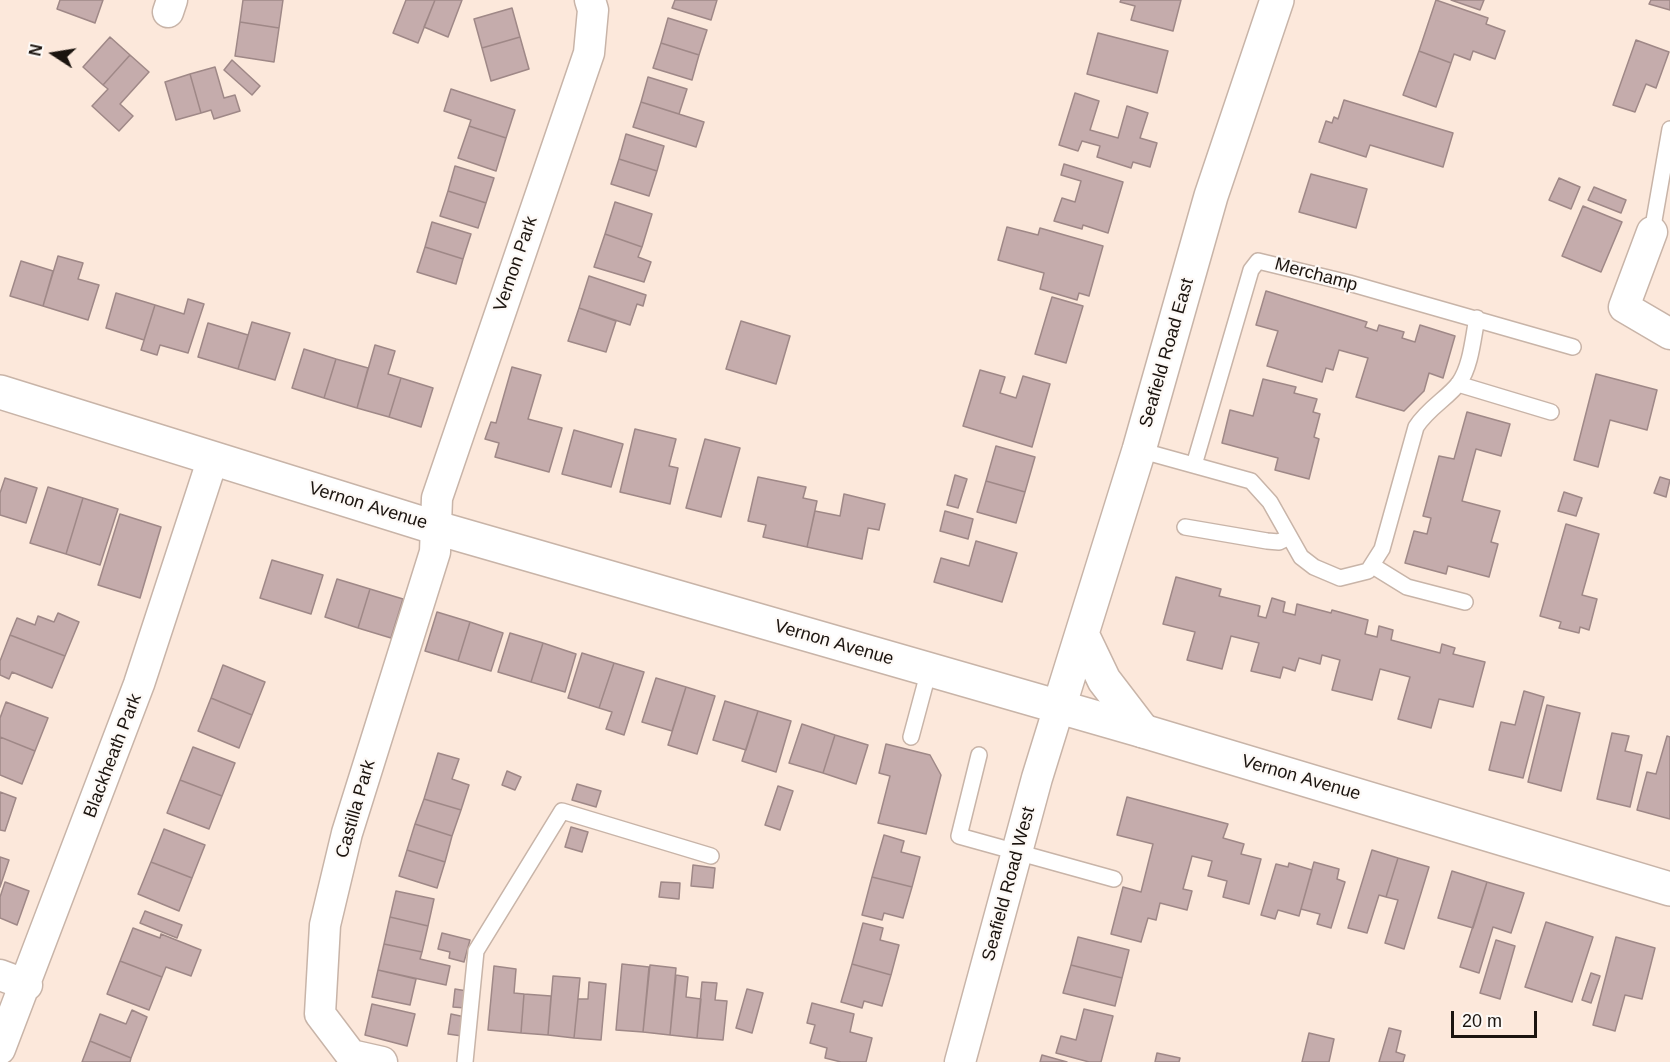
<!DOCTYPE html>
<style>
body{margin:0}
#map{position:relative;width:1670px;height:1062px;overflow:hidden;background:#fce8db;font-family:Helvetica,sans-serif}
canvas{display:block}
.north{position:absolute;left:24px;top:24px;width:60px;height:60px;-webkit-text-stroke:4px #fdf9f6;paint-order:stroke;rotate:282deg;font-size:16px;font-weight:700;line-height:24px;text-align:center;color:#1b140f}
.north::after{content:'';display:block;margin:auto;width:21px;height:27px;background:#1b140f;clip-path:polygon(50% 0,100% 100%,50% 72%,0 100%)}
.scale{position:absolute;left:1451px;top:1011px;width:86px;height:27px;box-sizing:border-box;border:3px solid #1b140f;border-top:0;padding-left:8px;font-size:18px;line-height:21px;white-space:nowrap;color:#1b140f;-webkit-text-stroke:4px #fdf9f6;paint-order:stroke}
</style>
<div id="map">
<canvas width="1670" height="1062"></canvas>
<div class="north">N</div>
<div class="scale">20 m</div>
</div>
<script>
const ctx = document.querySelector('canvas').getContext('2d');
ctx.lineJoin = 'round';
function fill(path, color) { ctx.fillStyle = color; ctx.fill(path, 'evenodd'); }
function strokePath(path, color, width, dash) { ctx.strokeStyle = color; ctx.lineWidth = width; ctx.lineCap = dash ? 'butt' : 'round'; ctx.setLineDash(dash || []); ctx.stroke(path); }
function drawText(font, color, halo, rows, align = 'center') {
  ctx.font = font + ' Helvetica,sans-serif'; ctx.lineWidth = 4.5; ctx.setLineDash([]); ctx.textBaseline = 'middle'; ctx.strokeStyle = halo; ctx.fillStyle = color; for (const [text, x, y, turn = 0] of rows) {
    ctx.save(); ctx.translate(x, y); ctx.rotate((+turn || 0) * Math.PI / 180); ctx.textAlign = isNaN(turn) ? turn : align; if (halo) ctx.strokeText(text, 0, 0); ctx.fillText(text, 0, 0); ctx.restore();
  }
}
const building = new Path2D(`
 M60 0H103L95 23 57 9Z
 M243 0H283L279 28 240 22Z
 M406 0H435L418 43 393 33Z
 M435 0H462L448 37 424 27Z
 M675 0H717L711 20 672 8Z
 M1121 0H1181L1173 31 1131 20 1135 6 1120 2Z
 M1436 0 1488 18 1486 24 1505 31 1495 59 1473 51 1470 60 1454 54 1451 63 1419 51Z
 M1451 0H1484L1480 10Z
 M1651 0H1670V10L1649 4Z
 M512 8 520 37 482 48 474 19Z
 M668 18 707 30 699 55 661 43Z
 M240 22 279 28 274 62 235 56Z
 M1098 33 1168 51 1157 93 1087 74Z
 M110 37 130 55 103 85 83 67Z
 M520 37 529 69 491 81 482 48Z
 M1636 40 1669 52 1656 88 1646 84 1635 112 1613 105Z
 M661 43 699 55 692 80 653 68Z
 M1419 51 1451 63 1436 107 1403 95Z
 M130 55 149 72 120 104 133 116 119 131 92 106 108 89 103 85Z
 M232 60 260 86 252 95 224 70Z
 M215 67 224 98 235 95 240 111 214 119 211 110 201 113 190 74Z
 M190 74 201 113 176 120 165 82Z
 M648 77 687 89 679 114 641 102Z
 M451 89 515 110 506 138 469 126 471 120 444 111Z
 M1075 93 1099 101 1090 130 1118 138 1127 106 1148 113 1140 138 1157 143 1150 167 1133 162 1131 168 1097 157 1100 146 1082 141 1078 151 1059 145Z
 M1344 100 1453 133 1443 167 1370 145 1366 157 1319 142 1326 121 1332 123 1334 117 1338 119Z
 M641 102 704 122 696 147 633 127Z
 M469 126 506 138 496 171 458 158Z
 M626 134 664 146 657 171 619 159Z
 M619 159 657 171 649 196 611 184Z
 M1064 164 1123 182 1108 233 1083 225 1082 229 1054 221 1062 198 1075 202 1081 181 1061 175Z
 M455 166 494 178 486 203 448 191Z
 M1311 174 1367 189 1356 228 1299 212Z
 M1559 178 1580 187 1571 209 1549 200Z
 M1594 187 1626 200 1621 213 1588 200Z
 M448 191 486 203 478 228 440 216Z
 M615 202 652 214 642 247 605 234Z
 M1583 206 1622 222 1601 272 1562 256Z
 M432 222 471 234 463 259 425 247Z
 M1007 227 1038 235 1040 228 1103 246 1089 296 1079 293 1077 300 1040 289 1044 273 998 260Z
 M605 234 642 247 638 257 651 262 644 282 594 267Z
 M425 247 463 259 456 284 417 272Z
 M58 256 83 263 78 279 99 285 88 320 43 306Z
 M21 261 53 271 43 306 10 296Z
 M589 276 646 295 643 306 637 304 630 325 579 308Z
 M1266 291 1367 322 1365 327 1377 331 1379 325 1404 332 1402 338 1415 342 1420 325 1455 336 1443 378 1429 373 1424 391 1404 411 1356 397 1368 358 1339 350 1333 370 1326 368 1322 382 1267 366 1278 331 1256 325Z
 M116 293 155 305 144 340 106 328Z
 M1052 297 1083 306 1066 363 1035 354Z
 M188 299 204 304 188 353 160 345 157 355 141 350 155 305 184 314Z
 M579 308 616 321 606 352 568 341Z
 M741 321 790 336 776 384 726 369Z
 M252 322 290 333 275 380 238 369Z
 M208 323 248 335 238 369 198 357Z
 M375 345 395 351 388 374 401 378 389 417 357 408Z
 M304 349 336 359 324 398 292 388Z
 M336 359 368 368 357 408 324 398Z
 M512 367 541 375 528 419 562 428 549 472 495 457 499 443 485 439 491 422 496 423Z
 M980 370 1005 377 1000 393 1016 398 1023 376 1050 384 1032 447 963 426Z
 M1596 374 1657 390 1647 430 1610 420 1598 467 1574 460Z
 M401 378 433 388 421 427 389 417Z
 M1263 379 1296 387 1294 393 1317 399 1313 412 1320 414 1314 437 1319 439 1309 479 1275 470 1278 458 1222 443 1230 410 1253 416Z
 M1467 412 1510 424 1501 456 1476 449 1462 501 1500 511 1491 542 1498 544 1489 577 1448 566 1446 574 1405 563 1414 531 1427 534 1431 518 1423 516 1439 456 1454 459Z
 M635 429 676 439 669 466 678 468 670 504 620 492Z
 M574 430 623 444 611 487 562 474Z
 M705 439 740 448 721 517 686 508Z
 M996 446 1035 457 1025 492 986 481Z
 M955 475 967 479 958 508 947 505Z
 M758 477 806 487 803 498 817 501 807 547 763 537 766 525 748 521Z
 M1660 477 1670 480 1666 497 1654 493Z
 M5 478 37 488 26 523 0 515V493Z
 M986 481 1025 492 1016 523 977 512Z
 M48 487 83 498 66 554 30 543Z
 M1564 492 1582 498 1576 516 1558 511Z
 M844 494 885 504 879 530 868 528 862 559 807 547 815 511 840 516Z
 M83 498 118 509 100 565 66 554Z
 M945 511 973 519 968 539 940 531Z
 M120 514 161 527 140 598 98 585Z
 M1566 524 1599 534 1582 595 1597 599 1589 630 1580 627 1579 633 1559 628 1561 622 1540 616Z
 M976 541 1017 553 1002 602 934 582 941 558 969 566Z
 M272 560 323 575 311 614 260 598Z
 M1176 577 1221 589 1219 596 1260 606 1258 616 1266 618 1272 598 1285 602 1283 612 1295 615 1297 604 1331 613 1332 610 1368 620 1365 634 1377 637 1379 626 1393 630 1391 640 1440 653 1442 644 1455 648 1453 654 1485 662 1473 707 1439 699 1431 728 1398 719 1410 677 1380 669 1372 700 1332 690 1340 660 1322 655 1320 664 1299 658 1295 671 1283 667 1280 678 1251 671 1259 643 1231 636 1222 669 1187 660 1195 632 1163 624Z
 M337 579 370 589 358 628 325 617Z
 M370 589 403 599 391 638 358 628Z
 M437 612 470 622 458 661 425 651Z
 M58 613 79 622 65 656 10 635 17 618 35 625 38 616 54 622Z
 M470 622 503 633 491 671 458 661Z
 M510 633 543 643 531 682 498 672Z
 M10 635 65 656 52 688 12 672 9 679 0 675V661Z
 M543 643 576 654 565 692 531 682Z
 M582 653 614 663 599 708 568 698Z
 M614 663 644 672 624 735 606 729 612 712 599 708Z
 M223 665 265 682 252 715 211 698Z
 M656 678 686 687 672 731 642 722Z
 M686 687 715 696 697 754 668 745Z
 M1524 691 1544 697 1523 778 1489 770 1501 722 1515 725Z
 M211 698 252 715 239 748 198 731Z
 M725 701 758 711 746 750 713 740Z
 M6 702 48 718 35 751 0 737V718Z
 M1547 705 1580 713 1561 791 1528 782Z
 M758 711 791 721 776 772 742 761Z
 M802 724 835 735 823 773 789 763Z
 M1612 733 1629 736 1625 751 1642 755 1630 807 1597 799Z
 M835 735 868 745 856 784 823 773Z
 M1667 736 1670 737V819L1637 810 1647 772 1656 774Z
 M0 737 35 751 22 784 0 775Z
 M886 744 930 755 941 775 926 834 878 823 890 776 879 773Z
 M193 747 235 763 222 796 180 780Z
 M438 753 459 759 452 779 469 785 461 810 424 799Z
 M507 771 521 777 515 790 502 785Z
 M180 780 222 796 209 829 167 813Z
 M577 784 601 791 596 807 572 800Z
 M778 786 793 791 780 830 765 825Z
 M0 792 16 798 5 831 0 830Z
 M1127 797 1228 824 1223 838 1244 844 1241 854 1261 859 1249 904 1223 897 1227 881 1208 876 1212 861 1192 856 1183 889 1192 891 1187 910 1160 903 1156 920 1148 918 1141 942 1111 934 1123 887 1141 892 1153 844 1117 835Z
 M424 799 461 810 452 836 415 824Z
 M415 824 452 836 445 862 407 850Z
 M571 827 588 832 582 852 565 847Z
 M164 829 205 845 192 878 151 862Z
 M884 835 904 841 901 852 920 857 912 887 872 877Z
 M407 850 445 862 437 888 399 876Z
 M1372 850 1398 858 1386 897 1379 895 1367 933 1348 928Z
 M0 857 9 860 0 887Z
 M1398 858 1429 867 1404 949 1385 943 1398 900 1386 897Z
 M151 862 192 878 179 911 138 894Z
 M1314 862 1339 869 1337 879 1345 882 1331 928 1317 924 1320 914 1301 909Z
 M1289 863 1312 870 1299 916 1278 910 1275 919 1261 915 1276 864 1288 867Z
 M693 865 715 868 713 888 691 886Z
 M1452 871 1487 882 1473 928 1438 918Z
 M872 877 912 887 903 918 884 913 882 920 862 915Z
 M5 882 29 891 17 925 0 918V897Z
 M661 882 680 883 679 899 659 897Z
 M1487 882 1524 893 1511 933 1493 927 1479 973 1460 967Z
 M396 891 434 899 428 926 390 917Z
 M145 911 182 925 177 938 140 923Z
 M390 917 428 926 422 952 384 944Z
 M1546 922 1593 937 1572 1002 1525 987Z
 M863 923 883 928 880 940 899 945 891 975 852 964Z
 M133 928 160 938 161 934 201 950 191 976 166 967 162 977 120 961Z
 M442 933 470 940 464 962 449 958 450 952 438 949Z
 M1078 937 1129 950 1122 978 1071 965Z
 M1616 937 1655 948 1642 999 1625 995 1615 1031 1593 1025Z
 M1496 940 1515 946 1500 999 1480 993Z
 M384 944 422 952 420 959 450 966 446 985 378 970Z
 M120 961 162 977 149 1010 107 994Z
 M622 964 649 967 643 1032 616 1030Z
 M852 964 891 975 882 1006 864 1001 862 1008 841 1002Z
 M650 965 676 968 670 1035 643 1032Z
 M1071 965 1122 978 1115 1006 1063 993Z
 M494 966 516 969 514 993 524 994 521 1033 488 1030Z
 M378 970 416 979 410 1005 372 997Z
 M1591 973 1600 976 1591 1003 1582 1000Z
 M676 975 688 977 686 997 701 999 697 1038 670 1035Z
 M553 976 580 978 574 1038 548 1035Z
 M589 982 606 984 601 1040 574 1038 578 999H588Z
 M702 982 717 983 715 1000 727 1001 723 1040 697 1038Z
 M455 989 467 991 465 1008 453 1007Z
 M747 989 763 993 752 1033 736 1028Z
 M524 994 551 996 548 1035 521 1033Z
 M812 1003 854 1014 850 1032 872 1038 866 1062H841L825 1058 827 1048 810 1043 815 1025 807 1023Z
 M372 1004 415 1014 407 1046 365 1035Z
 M1084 1009 1113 1016 1101 1062H1089L1056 1053 1061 1036 1076 1040Z
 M132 1010 147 1017 131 1058 90 1041 100 1014 126 1024Z
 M451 1014 465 1017 462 1036 448 1034Z
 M1389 1028 1401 1031 1396 1052 1405 1055 1403 1062H1379Z
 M1309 1033 1334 1039 1329 1062H1302Z
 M90 1041 131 1058 130 1062H82Z
 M1157 1053 1180 1058 1179 1062H1155Z
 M1042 1055 1067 1062H1040Z`);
fill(building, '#c5acac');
strokePath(building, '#9f8887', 1.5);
const service = new Path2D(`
 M1652 232 1670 129
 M1458 384 1551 412
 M1139 450 1251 481 1270 502 1301 557 1314 567 1340 578 1368 571 1382 549 1416 427C1428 408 1449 397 1459 383 1471 366 1473 338 1477 318
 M1194 465 1251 270 1258 261 1349 283 1573 347
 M1185 527 1267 541 1279 542 1289 537
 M1373 566 1407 587 1465 602
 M911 737 929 670
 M979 755 959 836 1114 879
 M465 1062 476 951 562 811 711 856`);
const minor = new Path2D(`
 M168 12 172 0
 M1652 232 1624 307 1670 334
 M0 975 27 985
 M0 1049 139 684 213 458
 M382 1062 351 1055 320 1014 325 925 347 833 435 552 437 498 589 53 593 10 590 0
 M960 1062 1037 778 1059 707`);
const tertiary = new Path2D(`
 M1082 634 1104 680 1143 731
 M1059 707 1139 450 1211 196 1277 0`);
const secondary = new Path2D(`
 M0 392 437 528 1143 731 1670 889`);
strokePath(service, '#c8b4a8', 18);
strokePath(minor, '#c8b4a8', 33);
strokePath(tertiary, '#c8b4a8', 36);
strokePath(secondary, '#c8b4a8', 36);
strokePath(service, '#fff', 15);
strokePath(minor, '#fff', 30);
strokePath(tertiary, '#fff', 33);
strokePath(secondary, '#fff', 33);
drawText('18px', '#1b140f', '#fdf9f6', [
 ["Vernon Park",516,264,-71],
 ["Merchamp",1316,275,15],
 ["Seafield Road East",1167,353,-74],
 ["Vernon Avenue",368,506,17],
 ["Vernon Avenue",834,643,16],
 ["Blackheath Park",113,756,-69],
 ["Vernon Avenue",1301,778,16],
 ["Castilla Park",356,809,-74],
 ["Seafield Road West",1009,884,-75]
]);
</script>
